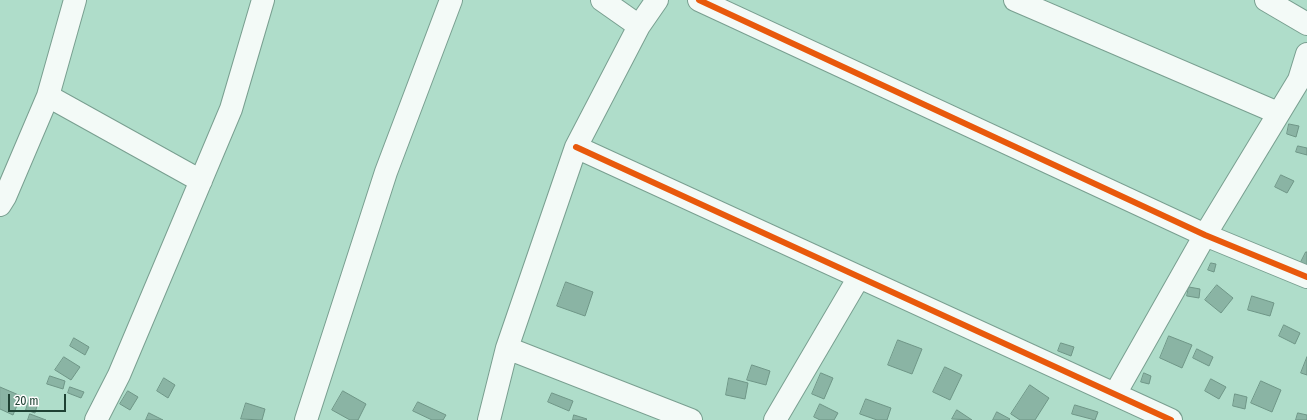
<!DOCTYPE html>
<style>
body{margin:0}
#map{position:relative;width:1307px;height:420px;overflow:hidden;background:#afddca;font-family:"Fira Sans Condensed",sans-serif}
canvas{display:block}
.scale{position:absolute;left:8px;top:394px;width:58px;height:18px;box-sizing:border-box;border:2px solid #1e4133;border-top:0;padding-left:5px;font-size:12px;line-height:14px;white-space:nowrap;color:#1e4133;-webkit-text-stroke:3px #fdfdfd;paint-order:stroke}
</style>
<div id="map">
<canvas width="1307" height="420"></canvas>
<div class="scale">20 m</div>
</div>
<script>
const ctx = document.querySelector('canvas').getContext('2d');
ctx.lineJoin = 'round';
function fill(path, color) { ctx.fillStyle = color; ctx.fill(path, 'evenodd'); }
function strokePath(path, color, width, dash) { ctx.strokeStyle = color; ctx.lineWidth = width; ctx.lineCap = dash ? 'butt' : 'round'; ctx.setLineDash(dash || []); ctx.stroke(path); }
const building = new Path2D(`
 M1289 124 1299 126 1296 137 1287 134Z
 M1298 146 1307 148V155L1296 152Z
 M1281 175 1294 181 1287 193 1275 187Z
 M1306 252H1307V268L1300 264Z
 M1211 263 1216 264 1214 272 1208 270Z
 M566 282 593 292 585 316 557 306Z
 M1217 285 1233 298 1221 313 1205 300Z
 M1189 287 1200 289 1199 298 1187 296Z
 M1252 296 1274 303 1270 316 1248 310Z
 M1284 325 1300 333 1295 344 1279 336Z
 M1169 336 1192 345 1182 368 1160 358Z
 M74 338 89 347 85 355 70 346Z
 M898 340 922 349 912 374 888 365Z
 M1061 343 1074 347 1071 356 1058 351Z
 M1197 349 1213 357 1209 366 1193 358Z
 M64 357 80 367 71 380 55 370Z
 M1307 357V375L1301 373Z
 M752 365 770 371 766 385 747 380Z
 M945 367 962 375 950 400 933 392Z
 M821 373 833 378 824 399 812 394Z
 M1144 373 1151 376 1149 384 1141 382Z
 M50 376 65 381 63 389 47 384Z
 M164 378 175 385 168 398 157 391Z
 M729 378 748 383 745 399 726 395Z
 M1211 379 1226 387 1219 399 1205 391Z
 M1261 381 1281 390 1272 412 1251 403Z
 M1030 385 1049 398 1035 420H1020L1011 414Z
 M0 387 21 396 13 415 0 409Z
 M70 387 84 392 81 398 68 393Z
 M128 391 138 397 130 410 120 404Z
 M343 391 366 404 358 420H350L332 410Z
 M552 393 573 401 569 411 548 402Z
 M1235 394 1247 397 1245 409 1233 406Z
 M30 397 39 399 35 413 26 410Z
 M866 399 891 408 887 420H877L860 414Z
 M418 402 446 415 443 420H432L413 411Z
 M246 403 265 409 262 420 241 419Z
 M820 404 838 413 834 420H820L814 417Z
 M1075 405 1098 412 1095 420 1072 414Z
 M957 410 972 420 952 419Z
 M997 412 1010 419 1009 420H993Z
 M149 413 163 420H146Z
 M1298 413 1307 415V420H1296Z
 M30 414 46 420H28Z
 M574 415 587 419 586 420H573Z`);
fill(building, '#8ab4a4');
strokePath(building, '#6f9687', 1);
const minor = new Path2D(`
 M602 0 639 26
 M699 0 1205 235 1307 277
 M1015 0 1278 113
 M1266 0 1307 24
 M48 96 201 181
 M576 147 1171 420
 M0 205 5 197 48 96 75 0
 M507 348 691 420
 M1115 394 1205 235 1299 80 1307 54
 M96 420 119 375 231 109 263 0
 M306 420 386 172 451 0
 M489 420 507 348 576 147 639 26 657 0
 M775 420 859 277`);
strokePath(minor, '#799f90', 24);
strokePath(minor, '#f3faf7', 22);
strokePath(new Path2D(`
 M699 0 1205 235 1307 277
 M576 147 1171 420`), '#e8590c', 6);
</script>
